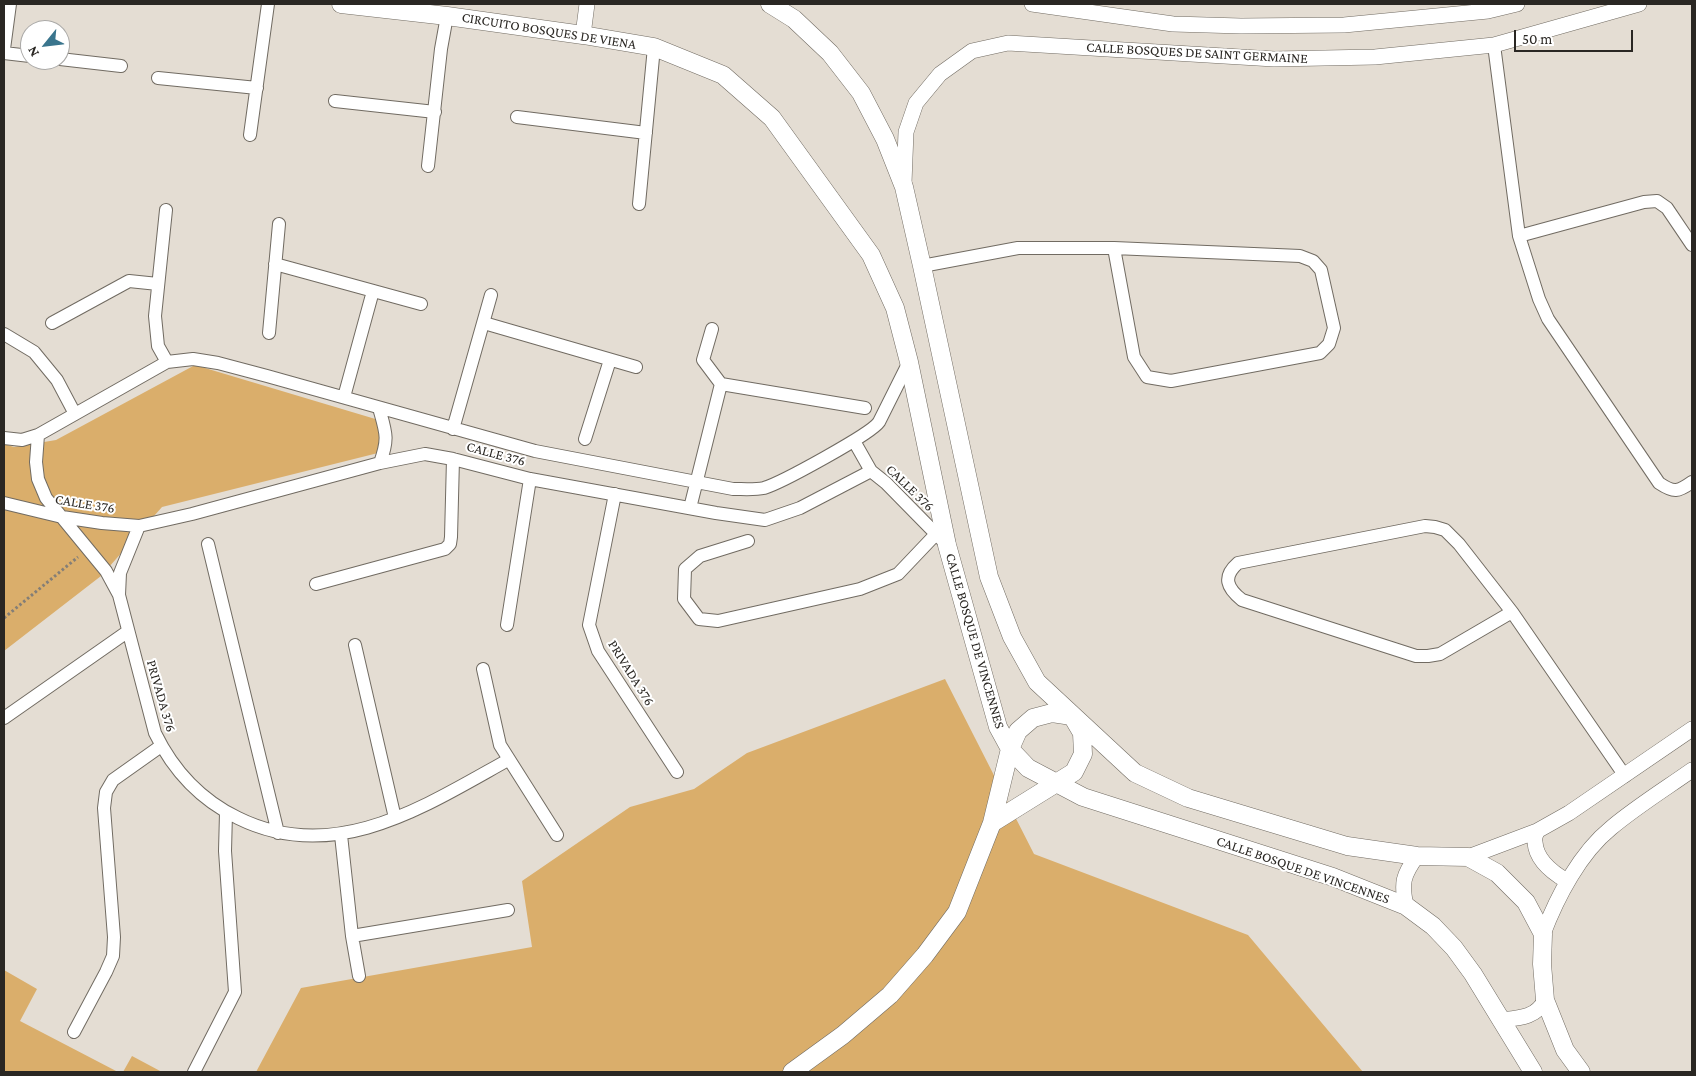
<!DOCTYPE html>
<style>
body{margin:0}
#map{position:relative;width:1696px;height:1076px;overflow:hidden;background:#e4ddd3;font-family:"Crimson Pro",serif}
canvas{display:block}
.frame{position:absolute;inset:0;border:5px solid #2a2723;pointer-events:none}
.north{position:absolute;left:20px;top:20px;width:50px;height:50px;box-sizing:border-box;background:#fff;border:1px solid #aaa9a7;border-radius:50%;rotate:241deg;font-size:14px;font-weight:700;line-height:20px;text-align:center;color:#2a2723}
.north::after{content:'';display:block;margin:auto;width:18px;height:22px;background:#3a758d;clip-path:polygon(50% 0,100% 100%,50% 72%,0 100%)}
.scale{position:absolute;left:1514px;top:30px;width:119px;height:22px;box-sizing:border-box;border:2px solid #2a2723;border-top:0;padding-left:6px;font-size:15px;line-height:18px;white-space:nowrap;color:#2a2723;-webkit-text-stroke:4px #fff;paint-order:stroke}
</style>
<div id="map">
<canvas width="1696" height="1076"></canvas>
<div class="frame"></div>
<div class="north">N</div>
<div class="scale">50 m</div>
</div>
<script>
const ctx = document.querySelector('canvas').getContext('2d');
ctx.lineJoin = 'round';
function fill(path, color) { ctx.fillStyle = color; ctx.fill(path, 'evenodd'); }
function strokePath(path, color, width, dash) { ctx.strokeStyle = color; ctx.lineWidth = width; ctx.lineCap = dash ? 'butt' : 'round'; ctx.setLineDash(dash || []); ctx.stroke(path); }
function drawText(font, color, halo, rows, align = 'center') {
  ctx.font = font + ' "Crimson Pro",serif'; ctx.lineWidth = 4; ctx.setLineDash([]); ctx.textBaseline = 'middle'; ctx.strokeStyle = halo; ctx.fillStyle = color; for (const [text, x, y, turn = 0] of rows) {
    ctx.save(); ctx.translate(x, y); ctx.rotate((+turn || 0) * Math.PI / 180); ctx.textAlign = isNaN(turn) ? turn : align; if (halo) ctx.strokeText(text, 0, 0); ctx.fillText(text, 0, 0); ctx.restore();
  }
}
fill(new Path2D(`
 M195 365 382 421 378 453 162 507 101 576 4 651V444L14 447 56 440Z
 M945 679 1034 854 1248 935 1363 1072H256L301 988 532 947 522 881 630 807 694 789 747 753Z
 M4 970 37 989 20 1021 118 1072H4Z
 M132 1056 162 1072H123Z`), '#daae6b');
const minor = new Path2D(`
 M1494 45 1519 236 1539 299 1548 319 1659 483C1674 493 1678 492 1692 482
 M4 49 10 4
 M4 53 30 56
 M60 59 121 66
 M158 78 257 88
 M335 101 435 112
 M517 117 646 133
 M250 135 268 4
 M428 166 441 49 447 16
 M639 204 654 47
 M166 210 155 316 158 346 167 362
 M1519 236 1644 202 1657 201 1667 208 1692 245
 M275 264 421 304
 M922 266 1018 248H1114L1300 256 1313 261 1321 270 1334 328 1329 344 1320 353 1171 381 1147 377 1134 357 1114 248
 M52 323 129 281 158 284
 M484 323 636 367
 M712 329 703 360 721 384 865 408
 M269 333 279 224
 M4 334 34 352 57 380 75 414
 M344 397 373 291
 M379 408C386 433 389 438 380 463
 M453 429 491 295
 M38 435 36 462 38 479 46 498 106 571 119 595 155 733C173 770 201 800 238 818 335 866 425 806 508 760
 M4 438 22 440 38 435 167 362 193 359 218 363 267 376 535 451 733 489C743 489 755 490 764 488 781 483 871 434 879 422L909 362
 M585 439 610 360
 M854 441 871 471 886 483 941 539
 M615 494 589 625 598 651 677 772
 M4 503 62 517 102 523 139 526 192 514 380 463 425 454 453 459 530 479 716 513 765 520 800 508 871 471
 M690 508 721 384
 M748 541 700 556 685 569 684 599 699 619 718 621 860 589 898 574 936 534
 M208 544 278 833
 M316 584 445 549 450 544 451 537 453 459
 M119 595 120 573 139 526
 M1512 612 1440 654 1428 656H1416L1242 600C1227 588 1222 577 1238 563L1425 526 1435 527 1445 530 1459 544 1512 612 1625 776
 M507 625 530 479
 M355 645 395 818
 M483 669 500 745 557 835
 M4 718 127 632
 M341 835 352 936 359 976
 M352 936 508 910
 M74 1032 106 972 113 956 114 937 104 808 106 792 113 780 161 746
 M194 1072 235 992 225 851 226 813`);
const tertiary = new Path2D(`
 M1032 4 1173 24 1241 26 1344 25 1488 11 1517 4
 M583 35 587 4
 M904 183 906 132 916 103 940 74 972 51 1008 43 1274 59 1375 57 1494 45 1639 4
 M1537 831C1536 834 1534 839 1535 842 1536 860 1553 873 1567 881
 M1468 857 1537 831 1569 813 1692 729
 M1406 906C1401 883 1403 875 1417 856
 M1543 934C1557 897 1580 853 1611 828 1636 807 1665 789 1692 770
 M1500 1020C1519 1018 1536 1018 1545 1000`);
const secondary = new Path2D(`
 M341 4 447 16 583 35 654 47 723 75 772 118 871 255 895 308 909 362 947 545 998 727 1010 749 1028 768 1083 797 1333 877 1406 906 1433 926 1454 948 1473 974 1533 1072
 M770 4 794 19 830 53 861 93 885 139 904 187 922 266 989 577 1012 637 1037 682 1135 773 1188 798 1347 846 1417 856 1468 857 1497 873 1526 902 1543 934 1542 964 1545 1000 1565 1050 1581 1072
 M792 1072 843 1035 890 995 925 955 957 912 992 823 1010 749 1018 731 1033 718 1052 713 1072 716 1082 733 1083 754 1074 772 992 823`);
strokePath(minor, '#716b62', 14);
strokePath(tertiary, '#716b62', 16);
strokePath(secondary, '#716b62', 19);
strokePath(new Path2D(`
 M4 618 78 557`), '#837e77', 3, [2.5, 2.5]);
strokePath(minor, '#fff', 12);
strokePath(tertiary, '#fff', 15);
strokePath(secondary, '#fff', 18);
drawText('14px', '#2a2723', '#fff', [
 ["CIRCUITO BOSQUES DE VIENA",549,31,9],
 ["CALLE BOSQUES DE SAINT GERMAINE",1197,53,3],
 ["CALLE 376",496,454,15],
 ["CALLE 376",910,488,44],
 ["CALLE 376",85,504,9],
 ["CALLE BOSQUE DE VINCENNES",975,641,74],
 ["PRIVADA 376",631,673,58],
 ["PRIVADA 376",161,696,74],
 ["CALLE BOSQUE DE VINCENNES",1303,870,19]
]);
</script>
